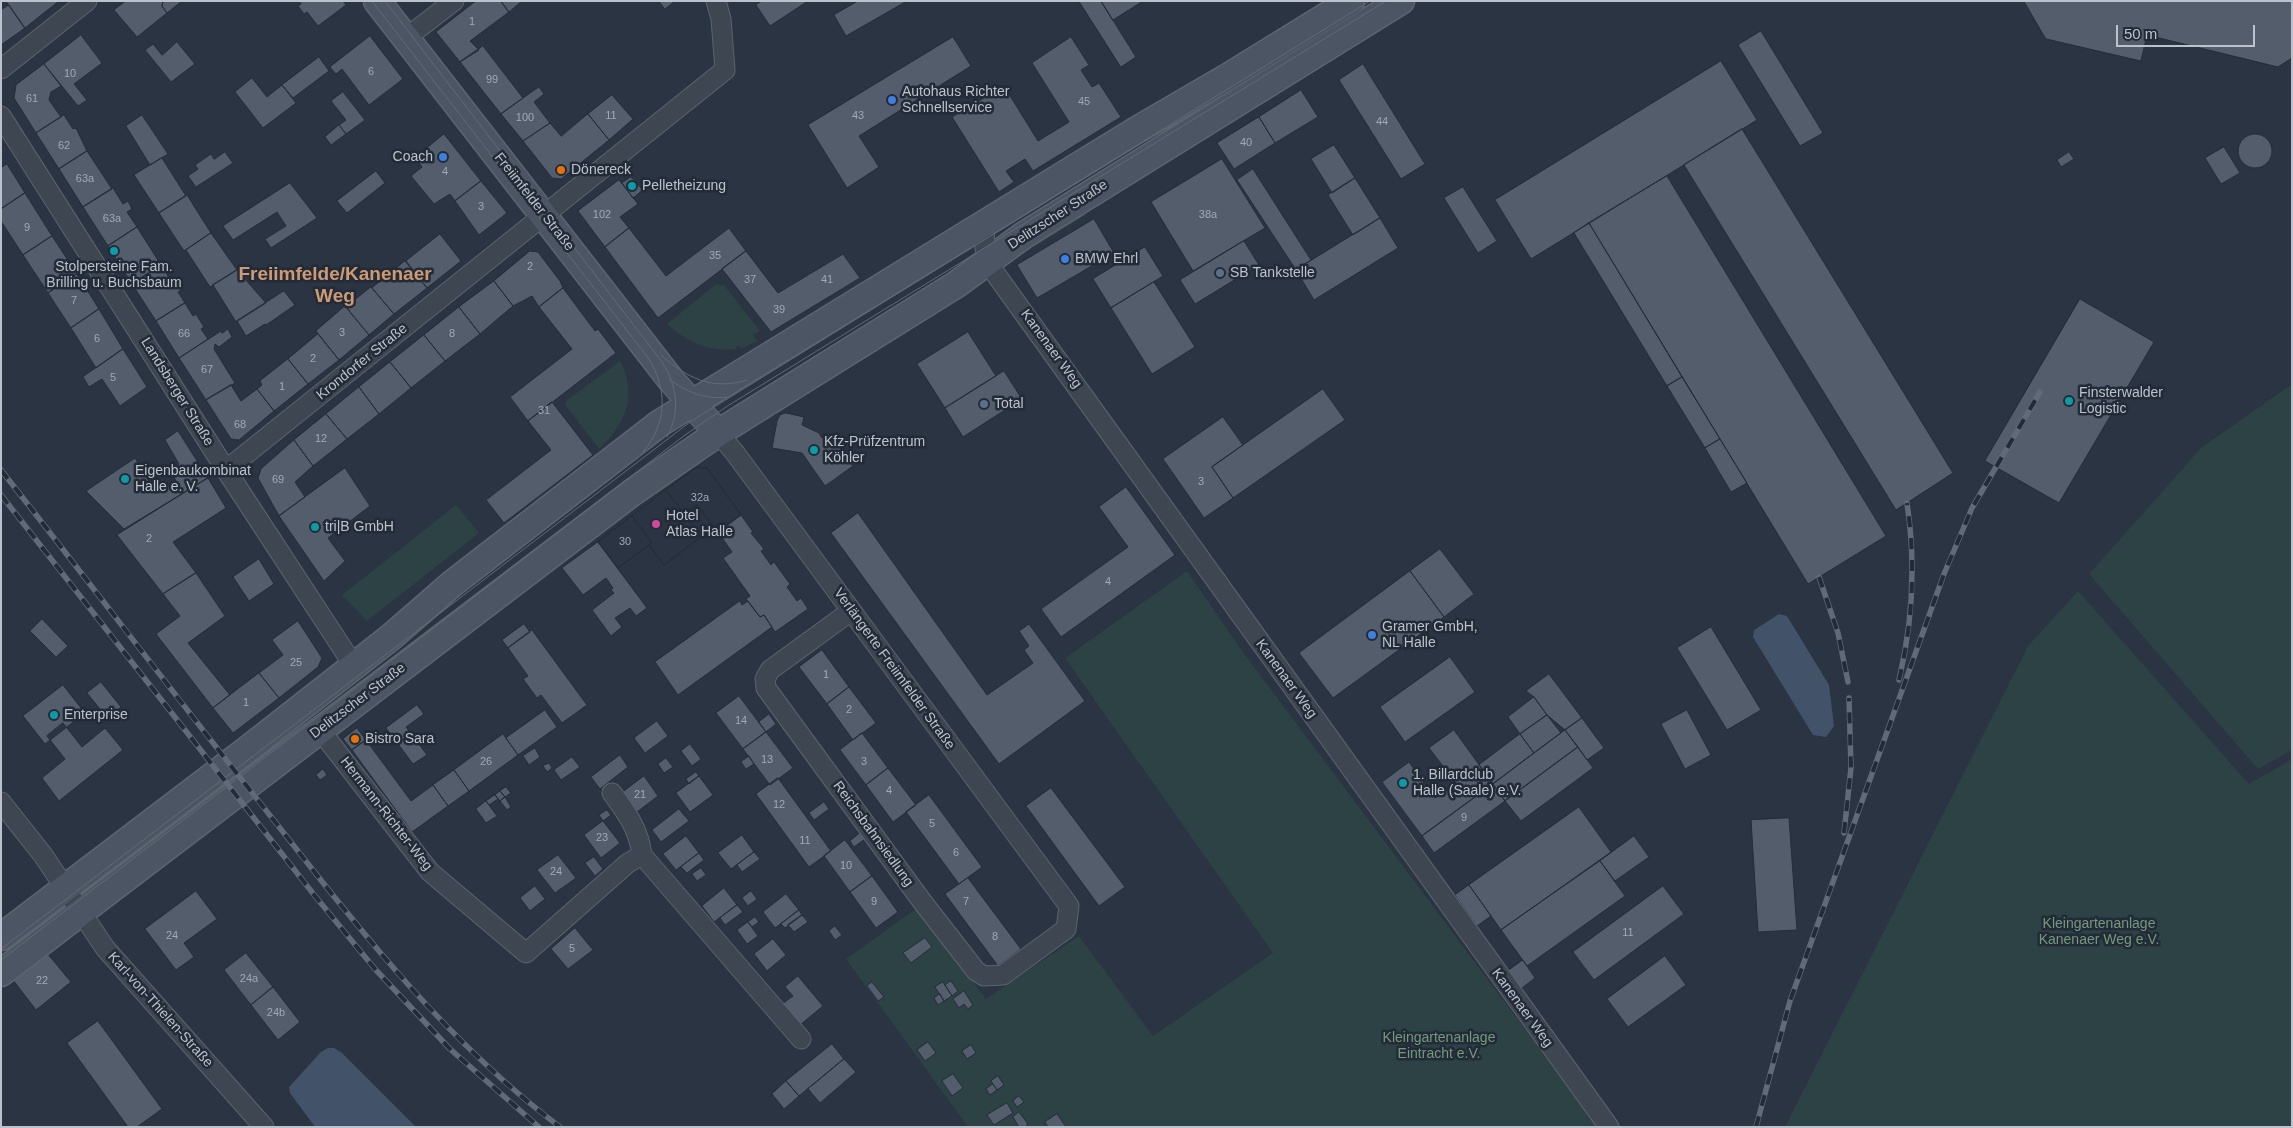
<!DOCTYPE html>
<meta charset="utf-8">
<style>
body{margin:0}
#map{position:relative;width:2293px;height:1128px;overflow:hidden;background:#2a3442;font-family:Helvetica,sans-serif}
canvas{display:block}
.frame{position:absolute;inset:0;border:2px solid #bbc2cb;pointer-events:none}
.scale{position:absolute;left:2116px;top:25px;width:139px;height:22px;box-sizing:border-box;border:2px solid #bbc2cb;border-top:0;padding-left:6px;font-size:15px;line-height:18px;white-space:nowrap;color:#bbc2cb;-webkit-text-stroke:4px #222b37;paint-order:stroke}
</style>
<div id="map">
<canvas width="2293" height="1128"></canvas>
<div class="frame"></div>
<div class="scale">50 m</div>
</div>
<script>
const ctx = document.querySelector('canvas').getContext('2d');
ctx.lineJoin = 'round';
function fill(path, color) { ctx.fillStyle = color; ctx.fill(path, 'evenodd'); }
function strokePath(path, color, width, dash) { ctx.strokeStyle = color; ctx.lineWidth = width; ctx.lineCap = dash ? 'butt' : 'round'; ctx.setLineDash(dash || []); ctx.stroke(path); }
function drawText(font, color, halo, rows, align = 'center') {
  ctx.font = font + ' Helvetica,sans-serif'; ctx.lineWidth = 5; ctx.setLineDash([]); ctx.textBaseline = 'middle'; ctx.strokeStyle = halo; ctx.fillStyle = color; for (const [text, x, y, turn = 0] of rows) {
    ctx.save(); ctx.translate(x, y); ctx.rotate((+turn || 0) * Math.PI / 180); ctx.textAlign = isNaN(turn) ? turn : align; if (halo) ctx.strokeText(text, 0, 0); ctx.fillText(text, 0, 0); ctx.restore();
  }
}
fill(new Path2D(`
 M1082 212 1086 215 1016 258 1024 249Z
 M716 284 725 286 760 331 753 335 757 341 741 349 740 346 736 347V349C709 353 687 342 667 324Z
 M620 361C638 394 626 424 599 449L566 406V401Z
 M2292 384V750L2258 769 2089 574 2201 448Z
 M456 505 479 533 367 621 342 595Z
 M1187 571 1243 652 1598 1127H968L846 959 917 908 986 999 1079 936 1153 1036 1273 953 1065 658Z
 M2078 591 2249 784 2292 759V1127H1785L2028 646Z`), '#2d4244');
fill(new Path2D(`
 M1779 614 1787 616 1829 685 1834 726 1826 737 1813 735 1753 637 1754 630Z
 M328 1048H334L341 1052 416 1127H315L290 1093 289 1087 321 1052Z`), '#415269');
const building = new Path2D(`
 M6 1H59L25 28Z
 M126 1H163L162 6 167 13 137 37 114 10Z
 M182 1 167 13 162 6 163 1Z
 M299 1H343L346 5 318 26 307 12 304 14 298 6 301 4Z
 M476 1H501L509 12 470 41 479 50 460 62 436 32Z
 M501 1H522L509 12Z
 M659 1H675L665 9Z
 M762 1H808L770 26 756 5Z
 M858 1H907L846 36 834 15Z
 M1079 1H1101L1136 57 1121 67Z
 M1101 1H1143L1113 20Z
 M2024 1H2292V58L2278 67 2147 35 2141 61 2046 39Z
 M9 5 25 28 1 45V10Z
 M1761 31 1823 133 1800 146 1738 45Z
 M81 35 102 63 74 84 87 100 78 106 44 64Z
 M370 36 403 79 369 105 342 69 336 74 330 67Z
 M953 37 971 66 859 136 879 167 847 188 808 125Z
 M1071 37 1089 65 1081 70 1092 87 1099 83 1121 117 1033 171 1025 159 1006 171 1014 182 999 192 952 117 1004 86 1038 141 1069 122 1032 63Z
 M177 42 195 64 171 82 145 50 153 44 162 55Z
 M483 46 523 98 501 114 460 62Z
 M319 57 329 71 293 98 282 85Z
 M1721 61 1757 120 1531 259 1495 200Z
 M44 64 61 86 51 92 49 100 61 117 36 133 14 98 16 85Z
 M1363 64 1425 164 1401 179 1339 80Z
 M252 78 267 97 282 85 296 103 263 128 235 92Z
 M539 87 544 94 534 102 550 123 523 141 501 114Z
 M1301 90 1318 117 1275 143 1259 117Z
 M343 92 365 120 346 134 339 125 346 120 331 101Z
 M612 95 633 119 609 140 588 114Z
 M588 114 609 140 561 179 552 178 523 141 550 123 561 136Z
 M64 115 73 129 76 128 87 151 59 169 36 133Z
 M142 115 168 154 150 165 126 126Z
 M1259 117 1275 143 1234 169 1217 143Z
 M339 125 346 134 331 145 325 137Z
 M1742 129 1953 473 1896 510 1684 165Z
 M444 134 481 181 455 201 450 194 434 204 411 176 422 167 415 158Z
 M2238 151a17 17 0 1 1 34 0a17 17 0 1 1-34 0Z
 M1334 145 1355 178 1332 193 1311 159Z
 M2224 147 2240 173 2221 184 2205 158Z
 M87 151 112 189 83 207 59 169Z
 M225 152 233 163 196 187 188 176 198 169 195 165 211 154 214 159Z
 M2069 152 2074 159 2061 167 2057 160Z
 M162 158 186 196 159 213 134 175Z
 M1222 159 1265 228 1193 271 1151 202Z
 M7 164 25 193 1 209V168Z
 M1253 169 1311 260 1296 270 1237 180Z
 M376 171 385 183 347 213 337 201Z
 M1667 176 1886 536 1808 584 1589 223Z
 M631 177 643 190 633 198 622 183Z
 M1355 178 1380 218 1353 235 1328 195Z
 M619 180 638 204 620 217 629 228 605 247 578 211Z
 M481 181 507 213 479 235 455 201Z
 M290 183 317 218 271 248 265 239 286 226 277 212 233 240 223 226Z
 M1463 187 1497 241 1478 253 1444 198Z
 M113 188 123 204 128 201 132 209 127 212 137 227 108 246 83 207Z
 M25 193 52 236 23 255 1 221V209Z
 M187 195 211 233 184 251 159 213Z
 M1380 218 1398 248 1314 300 1296 270Z
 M1094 219 1114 253 1037 298 1017 265Z
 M1589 223 1682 377 1667 386 1574 233Z
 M137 227 161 265 132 284 108 246Z
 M629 228 666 276 729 228 746 251 658 318 605 247Z
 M211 233 237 270 210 287 186 250Z
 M440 234 461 261 427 288 406 261Z
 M52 236 77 274 48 293 23 255Z
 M1244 241 1259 265 1195 304 1180 280Z
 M1145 247 1163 276 1111 308 1093 279Z
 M530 251 538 252 560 281 563 288 539 307 532 296 513 306 494 281Z
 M746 251 778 293 843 254 860 278 771 332 722 269Z
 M405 261 427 288 394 314 372 288Z
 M161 265 170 279 172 277 181 290 178 292 185 303 156 321 132 284Z
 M237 270 266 303 236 322 213 285Z
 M77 274 99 309 71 328 48 293Z
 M494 281 513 306 480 334 459 307Z
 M1154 282 1195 347 1152 374 1111 308Z
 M371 287 394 314 369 335 346 307Z
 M563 288 595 331 598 329 616 353 528 421 510 397 572 349 539 307Z
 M284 291 295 305 266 325 265 324 246 336 237 321Z
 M2080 299 2154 342 2059 503 1985 461Z
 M185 303 193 316 196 314 204 327 201 329 208 339 179 358 156 321Z
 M345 306 369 335 339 360 316 331Z
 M459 307 480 334 445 361 424 335Z
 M99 309 123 349 96 368 71 328Z
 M228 329 232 337 219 347 215 344 214 349 235 383 206 400 179 358 221 331 222 333Z
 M968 332 996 376 945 408 917 364Z
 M318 334 339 360 308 384 288 359Z
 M424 335 445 361 411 388 390 362Z
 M123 349 147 387 120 406 102 379 89 387 83 377Z
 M288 359 308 384 274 411 257 389 262 385 260 381Z
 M390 362 411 388 379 414 359 387Z
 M1004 371 1022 399 963 437 945 408Z
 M1682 377 1720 439 1705 448 1667 386Z
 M231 385 241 401 257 389 274 411 239 440 231 439 206 400Z
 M359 387 379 414 347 439 326 414Z
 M1323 389 1345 420 1233 498 1212 467Z
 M552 402 593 455 504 523 486 500 551 450 528 421Z
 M786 413 804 417 802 425 819 433 822 438 829 433 853 466 825 486 802 453 772 448 777 421 780 415Z
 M326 414 347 439 313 466 294 440Z
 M1223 417 1243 445 1212 467 1233 498 1204 518 1163 459Z
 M178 431 208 478 124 529 86 491 135 458 156 493 176 481 173 475V470L179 464 165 440Z
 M1720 439 1747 483 1731 492 1705 448Z
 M294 440 313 466 295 482 305 497 279 516 258 478 261 469Z
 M697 467 707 468 741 515 718 532 697 505 684 514 701 537 664 565 649 545 618 568 598 542Z
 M697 467 707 468 741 515 718 532 697 505 684 514 666 490Z
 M345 468 370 506 328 538 345 561 324 581 279 516Z
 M208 478 226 508 173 542 196 573 163 594 117 535Z
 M1126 487 1175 555 1061 637 1041 609 1128 547 1099 507Z
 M666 490 701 537 664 565 649 545 652 543 632 516Z
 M858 513 987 695 1033 663 1024 650 1029 646 1019 631 1029 624 1085 701 999 764 831 533Z
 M741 515 753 532 751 533 764 549 761 551 771 565 774 562 790 584 787 587 797 601 801 598 808 609 775 632 764 615 760 617 746 599 750 596 723 558 732 552 718 532Z
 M632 516 652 543 618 568 598 542Z
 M598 542 647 608 636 616 630 608 615 618 622 627 611 636 592 610 614 593 611 590 613 588 606 578 583 595 562 568Z
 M1440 549 1474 594 1444 617 1410 571Z
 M259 559 274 584 249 601 233 577Z
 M1410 571 1444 617 1333 698 1299 653Z
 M196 573 225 616 188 643 230 695 213 708 156 634 180 616 163 594Z
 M740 601 742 605 748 601 760 617 764 615 772 627 678 695 655 662Z
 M42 619 68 646 56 657 30 631Z
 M298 621 322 658 318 667 279 698 259 673 283 655 272 640Z
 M524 624 530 632 508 648 502 640Z
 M1711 627 1761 710 1727 730 1677 648Z
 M532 630 587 705 562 723 541 695 537 698 523 679 528 676 508 648Z
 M822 650 849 687 827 704 799 667Z
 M1450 657 1475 692 1405 742 1380 707Z
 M259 673 279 698 233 733 213 708Z
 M1549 674 1582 718 1565 730 1547 715 1534 697 1526 691Z
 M101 682 121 707 107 718 87 693Z
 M63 685 85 713 45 744 23 716Z
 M849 687 876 723 853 740 827 704Z
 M739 696 766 732 743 749 716 713Z
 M1534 697 1547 715 1520 734 1508 717Z
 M417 705 424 714 406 727 427 755 413 764 386 728Z
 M545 710 557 727 518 755 506 738Z
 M1687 710 1711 755 1685 769 1661 724Z
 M769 714 776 724 766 732 759 722Z
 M1547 715 1561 733 1534 753 1520 734Z
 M1582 718 1604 748 1587 760 1565 730Z
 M657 721 668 736 645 753 634 738Z
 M63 723 82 747 105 728 123 750 59 801 42 778 65 759 47 736Z
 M357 728 366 740 352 750 343 739Z
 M1454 730 1493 784 1422 836 1382 782 1409 762 1435 798 1456 783 1429 748Z
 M1565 730 1578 747 1505 801 1493 784Z
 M766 732 793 768 770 785 743 749Z
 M862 733 888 768 866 785 840 750Z
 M503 734 518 755 469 791 454 770Z
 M1520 734 1534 753 1493 784 1479 765Z
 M366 740 411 801 433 785 448 806 412 832 352 750Z
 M690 744 701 759 692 766 681 751Z
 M1578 747 1593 768 1521 821 1505 801Z
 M535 748 540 757 529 765 523 756Z
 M620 755 628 767 600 789 591 777Z
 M749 756 754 764 746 769 741 762Z
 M572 757 580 767 561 780 554 770Z
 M666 758 673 767 664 773 658 764Z
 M549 763 552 768 547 772 543 766Z
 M888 768 916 805 893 822 866 785Z
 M323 769 327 775 320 780 316 775Z
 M454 770 469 791 448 806 433 785Z
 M696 772 699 776 689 784 686 779Z
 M644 776 658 796 637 812 623 792Z
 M699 776 713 795 690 812 676 793Z
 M778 778 831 851 809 867 756 794Z
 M1493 784 1505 801 1434 853 1422 836Z
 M506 787 511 793 505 797 500 791Z
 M1051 788 1125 887 1099 906 1026 806Z
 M500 791 505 797 500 801 495 795Z
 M495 795 498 799 489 805 486 801Z
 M929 795 982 867 959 884 906 812Z
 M505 797 511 807 507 810 500 801Z
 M486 801 497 816 486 823 476 809Z
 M824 802 829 809 814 820 809 813Z
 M1579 807 1611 852 1501 930 1469 885Z
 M679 809 689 821 661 842 652 830Z
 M607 810 611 815 603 821 599 815Z
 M1789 818 1797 930 1758 932 1751 820Z
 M603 821 620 843 601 858 584 835Z
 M860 833 865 839 854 847 850 841Z
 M742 835 754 852 731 869 718 853Z
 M686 836 699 853 676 870 663 854Z
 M1634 836 1649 857 1615 881 1600 861Z
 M845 840 872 876 850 892 824 856Z
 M754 852 760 859 742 872 737 865Z
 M699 853 704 860 687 873 681 867Z
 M558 855 576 878 555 893 537 870Z
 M594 857 603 869 595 876 585 863Z
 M1600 861 1625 896 1527 966 1501 930Z
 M701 868 706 875 697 881 692 874Z
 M872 876 898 912 876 928 850 892Z
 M968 878 1021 949 998 966 945 894Z
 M1469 885 1491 916 1477 926 1455 895Z
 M535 886 545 899 530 911 520 898Z
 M1663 886 1684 914 1594 980 1573 952Z
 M724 888 737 905 714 922 702 906Z
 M196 891 217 919 184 943 194 957 176 970 145 929Z
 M751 891 757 899 748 906 742 898Z
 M786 894 799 910 775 928 763 912Z
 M737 905 743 912 725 925 720 918Z
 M799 910 802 915 785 928 781 924Z
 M802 915 808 922 794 932 788 925Z
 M755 917 759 922 752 927 748 922Z
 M748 922 758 936 747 944 737 930Z
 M835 926 842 935 835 940 829 931Z
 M575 928 593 950 568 969 551 949Z
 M925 938 932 947 911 963 903 953Z
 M773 939 786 955 767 971 754 954Z
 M47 953 71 982 36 1010 13 980Z
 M246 953 273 987 251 1005 224 970Z
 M1665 956 1686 985 1628 1027 1607 999Z
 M1523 960 1535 978 1518 991 1505 973Z
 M798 976 823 1006 800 1025 782 1004 793 996 785 987Z
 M951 981 958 991 952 996 945 985Z
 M872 982 884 997 878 1001 867 986Z
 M943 982 952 996 944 1001 935 987Z
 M273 987 300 1022 278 1040 251 1005Z
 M964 991 973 1005 968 1009 964 1004 959 1008 953 999Z
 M940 994 944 1001 938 1005 934 998Z
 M98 1021 162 1109 137 1127H128L67 1043Z
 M928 1042 936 1053 925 1061 917 1050Z
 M832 1044 844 1059 799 1096 786 1081Z
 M971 1045 976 1053 967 1059 962 1051Z
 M844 1059 856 1072 820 1103 808 1089Z
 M953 1074 963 1088 952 1096 942 1081Z
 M998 1076 1004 1085 997 1090 991 1081Z
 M786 1081 799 1096 784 1109 772 1094Z
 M993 1084 997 1090 990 1095 986 1089Z
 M1019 1096 1024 1102 1017 1107 1013 1101Z
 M1007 1103 1013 1113 994 1125 987 1115Z
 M1019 1112 1028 1124 1025 1127H1019L1013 1117Z
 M1057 1114 1066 1127H1048L1045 1122Z`);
fill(building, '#535d6c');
strokePath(building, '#242d39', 1);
const street = new Path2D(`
 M406 38 454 1
 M1 69 87 1
 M1 116 226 470 354 666
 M984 223 985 248 992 269 1609 1127
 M718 433 735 453 1069 906 1066 929 1003 975 984 976 976 971 921 900 766 688 765 679 770 670 851 611
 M226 470 725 70 721 19 716 1
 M320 730 430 872 526 953 628 863 642 855
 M612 793C627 813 639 830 642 855L801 1039
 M1 802 43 855 105 948 264 1127`);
const secondary = new Path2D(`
 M377 1 671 380 718 433
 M1 937 248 749 391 637 453 583 660 423 1135 131 1226 78 1351 1
 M1 973 633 492 718 433 957 284 1024 235 1401 1`);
strokePath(street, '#5c646f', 21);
strokePath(secondary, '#5c646f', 29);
strokePath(street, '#3e4652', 19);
strokePath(secondary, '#4c5564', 26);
strokePath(new Path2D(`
 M372 1 649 359C668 391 667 423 643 452
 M385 1 662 362C677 385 681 412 667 437
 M661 355C687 378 712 391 747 380
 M669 379C686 392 706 400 727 397
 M1 949 690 422 1370 1
 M1 960 685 435 729 405 1386 1`), '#606a78', 1);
const rail = new Path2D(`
 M1 470C93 587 183 706 276 823 362 933 448 1043 560 1127
 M1 495 315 896 375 969 450 1049 539 1127
 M1819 577 1838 633 1848 682
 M1899 680C1913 621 1916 563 1907 503
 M1844 833 1851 768 1849 698
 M1756 1127 1790 1001 1944 574 1972 508 2040 392`);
strokePath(rail, '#606a78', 5.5);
strokePath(rail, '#222b37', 4, [11]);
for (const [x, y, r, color] of [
 [892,100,5,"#3f7fe0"],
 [443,157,5,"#3f7fe0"],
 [561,170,5,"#e8710a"],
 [632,186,5,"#0f9aa8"],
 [114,251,5,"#0f9aa8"],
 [1065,259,5,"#3f7fe0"],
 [1220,273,5,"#5c6f8a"],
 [2069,401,5,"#0f9aa8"],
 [984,404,5,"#5c6f8a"],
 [814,450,5,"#0f9aa8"],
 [125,479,5,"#0f9aa8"],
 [656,524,5,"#d1479c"],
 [315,527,5,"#0f9aa8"],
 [1372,635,5,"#3f7fe0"],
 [54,715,5,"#0f9aa8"],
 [355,739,5,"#e8710a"],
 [1403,783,5,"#0f9aa8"]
]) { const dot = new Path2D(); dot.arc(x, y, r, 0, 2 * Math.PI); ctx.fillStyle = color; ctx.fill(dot); strokePath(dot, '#222b37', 2); }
drawText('11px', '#a1a9b3', null, [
 ["1",472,22],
 ["6",371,72],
 ["10",70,74],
 ["99",492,80],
 ["61",32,99],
 ["45",1084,102],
 ["11",611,116],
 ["43",858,116],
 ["100",525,118],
 ["44",1382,122],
 ["40",1246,143],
 ["62",64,146],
 ["4",445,172],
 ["63a",85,179],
 ["3",481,207],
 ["102",602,215],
 ["38a",1208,215],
 ["63a",112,219],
 ["9",27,228],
 ["35",715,256],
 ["2",530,267],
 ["37",750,280],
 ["41",827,280],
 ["7",74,301],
 ["39",779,310],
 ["3",342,333],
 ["66",184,334],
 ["8",452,334],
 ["6",97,339],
 ["2",313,359],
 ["67",207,370],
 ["5",113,378],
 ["1",282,387],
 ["31",544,411],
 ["68",240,425],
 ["12",321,439],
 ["69",278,480],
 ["3",1201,482],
 ["32a",700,498],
 ["2",149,539],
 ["30",625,542],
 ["4",1108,582],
 ["25",296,663],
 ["1",826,675],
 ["1",246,703],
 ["2",849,710],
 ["14",741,721],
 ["13",767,760],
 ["26",486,762],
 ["3",864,762],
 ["4",889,791],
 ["21",640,795],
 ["12",779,805],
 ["9",1464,818],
 ["5",932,824],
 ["23",602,838],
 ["11",805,841],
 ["6",956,853],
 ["10",846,866],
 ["24",556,872],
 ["9",874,902],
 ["7",966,902],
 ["11",1628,933],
 ["24",172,936],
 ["8",995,937],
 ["5",572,949],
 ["24a",249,979],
 ["22",42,981],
 ["24b",276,1013]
]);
drawText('14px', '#bbc2cb', '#222b37', [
 ["Autohaus Richter",902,92],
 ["Schnellservice",902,108],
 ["Coach",433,157,"right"],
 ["Dönereck",571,170],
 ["Pelletheizung",642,186],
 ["BMW Ehrl",1075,259],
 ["Stolpersteine Fam.",114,267,"center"],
 ["Brilling u. Buchsbaum",114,283,"center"],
 ["SB Tankstelle",1230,273],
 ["Finsterwalder",2079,393],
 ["Logistic",2079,409],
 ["Total",994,404],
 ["Kfz-Prüfzentrum",824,442],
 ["Köhler",824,458],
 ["Eigenbaukombinat",135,471],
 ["Halle e. V.",135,487],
 ["Hotel",666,516],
 ["Atlas Halle",666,532],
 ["tri|B GmbH",325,527],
 ["Gramer GmbH,",1382,627],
 ["NL Halle",1382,643],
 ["Enterprise",64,715],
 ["Bistro Sara",365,739],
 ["1. Billardclub",1413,775],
 ["Halle (Saale) e.V.",1413,791]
], 'left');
drawText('14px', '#bbc2cb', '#222b37', [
 ["Freiimfelder Straße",534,202,52],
 ["Delitzscher Straße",1058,215,-33],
 ["Kanenaer Weg",1051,349,54],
 ["Krondorfer Straße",362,362,-39],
 ["Landsberger Straße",177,392,58],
 ["Verlängerte Freiimfelder Straße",894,669,54],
 ["Kanenaer Weg",1286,679,54],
 ["Delitzscher Straße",358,701,-37],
 ["Hermann-Richter-Weg",386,814,52],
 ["Reichsbahnsiedlung",873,834,54],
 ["Kanenaer Weg",1522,1008,54],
 ["Karl-von-Thielen-Straße",160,1010,48]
]);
drawText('14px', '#749a7c', '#222b37', [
 ["Kleingartenanlage",2099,924],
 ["Kanenaer Weg e.V.",2099,940],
 ["Kleingartenanlage",1439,1038],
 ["Eintracht e.V.",1439,1054]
]);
drawText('bold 19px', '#cf9a73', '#222b37', [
 ["Freiimfelde/Kanenaer",335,275],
 ["Weg",335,297]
]);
</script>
